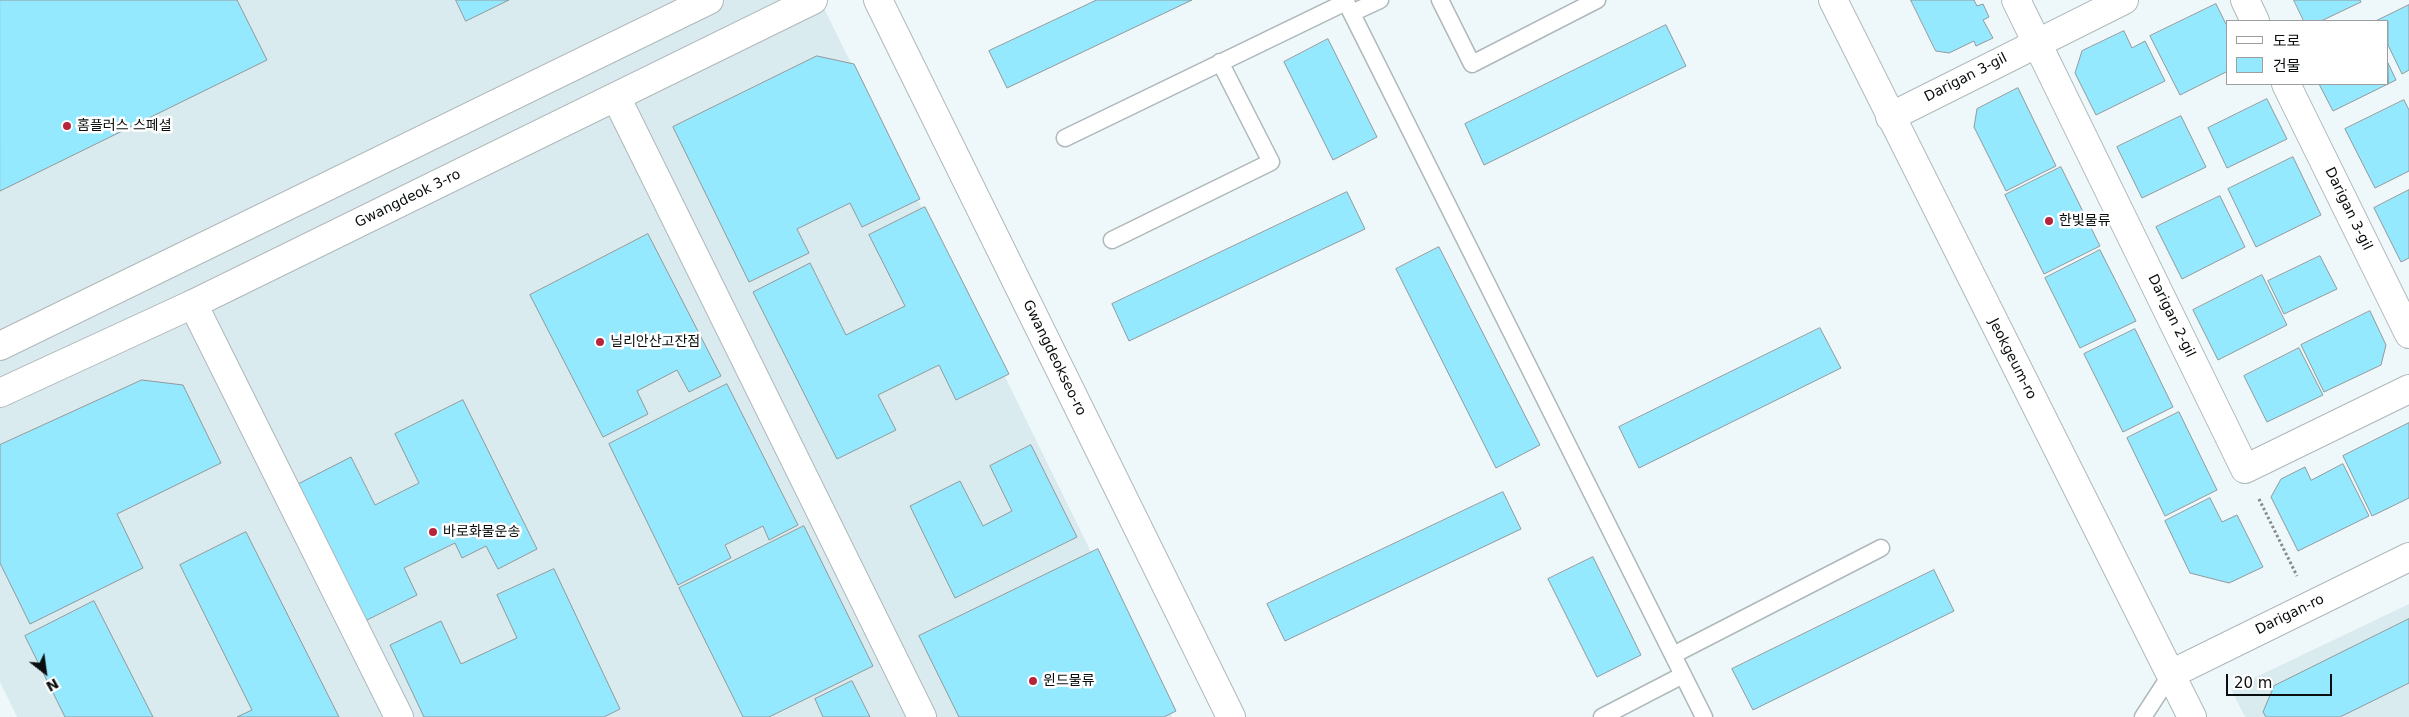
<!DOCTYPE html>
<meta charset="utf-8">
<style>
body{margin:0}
#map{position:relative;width:2409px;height:717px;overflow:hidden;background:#eef7fa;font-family:"DejaVu Sans","Noto Sans KR",sans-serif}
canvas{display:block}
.legend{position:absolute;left:2226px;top:20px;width:162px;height:65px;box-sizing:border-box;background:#fff;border:1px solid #9d9f9f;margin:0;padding:6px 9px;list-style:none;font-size:15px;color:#0b0e0e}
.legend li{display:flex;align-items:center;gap:10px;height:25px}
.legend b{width:25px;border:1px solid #9d9f9f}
.north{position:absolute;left:20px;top:647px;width:50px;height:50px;-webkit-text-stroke:4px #fff;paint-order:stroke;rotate:150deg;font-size:14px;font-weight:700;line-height:20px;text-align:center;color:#0b0e0e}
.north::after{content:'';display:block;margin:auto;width:18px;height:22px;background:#0b0e0e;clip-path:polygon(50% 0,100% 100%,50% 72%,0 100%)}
.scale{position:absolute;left:2226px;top:674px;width:106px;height:22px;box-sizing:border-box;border:2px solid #0b0e0e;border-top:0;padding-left:6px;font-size:15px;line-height:18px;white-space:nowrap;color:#0b0e0e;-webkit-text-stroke:4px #fff;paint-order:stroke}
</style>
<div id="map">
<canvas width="2409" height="717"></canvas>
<ul class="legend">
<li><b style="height:6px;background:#fff"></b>도로</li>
<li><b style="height:14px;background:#95e9ff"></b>건물</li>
</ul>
<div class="north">N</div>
<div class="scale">20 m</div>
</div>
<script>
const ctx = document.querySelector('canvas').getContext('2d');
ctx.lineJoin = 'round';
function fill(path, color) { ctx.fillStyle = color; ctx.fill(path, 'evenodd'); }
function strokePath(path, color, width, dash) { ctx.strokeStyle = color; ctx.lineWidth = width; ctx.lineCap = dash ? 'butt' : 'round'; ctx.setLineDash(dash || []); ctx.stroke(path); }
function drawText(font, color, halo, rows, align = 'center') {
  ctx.font = font + ' "DejaVu Sans","Noto Sans KR",sans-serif'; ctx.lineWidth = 5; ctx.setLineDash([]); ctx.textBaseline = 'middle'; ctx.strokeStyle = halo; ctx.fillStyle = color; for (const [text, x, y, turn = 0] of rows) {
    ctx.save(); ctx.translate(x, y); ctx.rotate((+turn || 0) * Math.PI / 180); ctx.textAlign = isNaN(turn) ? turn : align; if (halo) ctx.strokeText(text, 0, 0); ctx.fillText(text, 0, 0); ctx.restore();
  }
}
fill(new Path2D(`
 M0 0H820L1172 717H17L0 682Z
 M2409 604V717H2245L2231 689Z`), '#daebf0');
const building = new Path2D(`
 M0 0H237L267 60 0 191Z
 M456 0H509L466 21Z
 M1097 0H1192L1007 88 989 51Z
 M1911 0H1974L1977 6 1983 4 1989 17 1983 20 1993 38 1976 46 1974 41 1949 53 1936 51Z
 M2294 0H2360L2361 2 2321 21H2304Z
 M2216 4 2228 28V71L2180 95 2150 36Z
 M2409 5V70L2402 74 2388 45V21H2376Z
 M1666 25 1686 66 1484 165 1465 124Z
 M2124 31 2132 48 2145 41 2165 81 2096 115 2075 73 2082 51Z
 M1328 39 1377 137 1333 160 1284 62Z
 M817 56 854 64 920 199 862 227 850 203 797 229 809 253 749 282 673 127Z
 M2388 63 2396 80 2333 111 2319 84H2388Z
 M2018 88 2056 166 2006 191 1974 127 1977 109Z
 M2267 99 2287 139 2227 168 2208 128Z
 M2404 100 2409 110V171L2375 188 2345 129Z
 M2181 116 2206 167 2142 198 2117 147Z
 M2293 157 2321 215 2256 247 2228 189Z
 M2061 167 2100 246 2044 274 2005 195Z
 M2409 190V258L2401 262 2374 208Z
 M1347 192 1365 229 1129 341 1112 304Z
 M2220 196 2245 247 2182 279 2156 227Z
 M925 207 1009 374 956 400 939 365 878 395 896 430 837 459 753 292 810 263 846 335 905 306 869 235Z
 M648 234 721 376 689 392 677 370 637 391 648 414 603 437 530 295Z
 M1439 247 1540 445 1496 468 1396 269Z
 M2100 250 2136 321 2080 348 2045 278Z
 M2320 256 2337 289 2284 314 2268 281Z
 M2262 275 2287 325 2218 360 2193 310Z
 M2370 311 2386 345 2381 365 2324 392 2301 345Z
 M1820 328 1841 368 1639 468 1619 427Z
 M2135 329 2173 407 2123 432 2084 354Z
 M2299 348 2323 395 2267 422 2244 376Z
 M142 380 183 385 221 463 117 514 143 568 30 624 0 563V445Z
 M727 384 798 525 769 540 763 526 725 545 731 558 678 585 609 444Z
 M463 400 537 549 498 569 486 546 462 558 455 543 404 568 417 595 363 622 296 485 351 457 375 505 419 483 395 434Z
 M2179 412 2217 490 2165 516 2127 438Z
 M2409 423V498L2372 516 2343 456Z
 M1031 445 1077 537 955 598 910 506 960 481 983 526 1012 511 990 466Z
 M2343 464 2369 516 2298 551 2271 497 2281 479 2305 467 2311 480Z
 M1503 492 1521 529 1285 641 1267 604Z
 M2210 498 2222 522 2237 515 2263 567 2229 583 2190 573 2165 521Z
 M804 526 873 666 769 717H743L679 588Z
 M246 532 339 717H237L252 710 180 565Z
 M1098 549 1176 711 1164 717H959L919 636Z
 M1593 557 1641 655 1597 677 1548 579Z
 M554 569 620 709 604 717H424L390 645 441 621 461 664 517 638 497 595Z
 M1934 570 1954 611 1753 710 1732 669Z
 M94 601 153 717H65L25 636Z
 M2409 619V683L2340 717H2266L2263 712 2274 686Z
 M852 681 870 717H823L815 699Z`);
fill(building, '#95e9ff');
strokePath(building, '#91999b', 1);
const lane = new Path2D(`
 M1345 0 1704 717
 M1440 0 1472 64 1597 0
 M1352 13 1380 0
 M1065 138 1346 2
 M1112 240 1271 162 1220 62
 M1673 655 1881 548
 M1602 717 1683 675
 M2143 717 2171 674`);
const street = new Path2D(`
 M878 0 1231 717
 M2016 0 2245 469 2409 389
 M2245 0 2255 21
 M2286 84 2409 334
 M616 97 922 717
 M1890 117 2124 0
 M193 304 399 717`);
const secondary = new Path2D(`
 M1833 0 2192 717
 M0 346 709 0
 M0 393 193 304 813 0
 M2171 674 2409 557`);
strokePath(lane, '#afb8ba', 19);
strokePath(street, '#afb8ba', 30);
strokePath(secondary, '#afb8ba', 30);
strokePath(new Path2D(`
 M2259 499 2297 576`), '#858b8d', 3, [2.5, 2.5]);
strokePath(lane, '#fff', 16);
strokePath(street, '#fff', 28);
strokePath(secondary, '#fff', 28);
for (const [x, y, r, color] of [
 [67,126,5,"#b7253d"],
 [2049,221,5,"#b7253d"],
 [600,342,5,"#b7253d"],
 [433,532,5,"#b7253d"],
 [1033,681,5,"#b7253d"]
]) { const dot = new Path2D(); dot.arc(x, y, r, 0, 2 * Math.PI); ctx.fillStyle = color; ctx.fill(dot); strokePath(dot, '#fff', 2); }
drawText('14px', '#0b0e0e', '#fff', [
 ["Darigan 3-gil",1966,78,-27],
 ["Gwangdeok 3-ro",408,199,-26],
 ["Darigan 3-gil",2348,209,64],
 ["Darigan 2-gil",2171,316,64],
 ["Gwangdeokseo-ro",1054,358,64],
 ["Jeokgeum-ro",2012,359,63],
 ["Darigan-ro",2290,615,-26]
]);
drawText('14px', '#0b0e0e', '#fff', [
 ["홈플러스 스페셜",77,126],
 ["한빛물류",2059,221],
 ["닐리안산고잔점",610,342],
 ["바로화물운송",443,532],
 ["윈드물류",1043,681]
], 'left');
</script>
